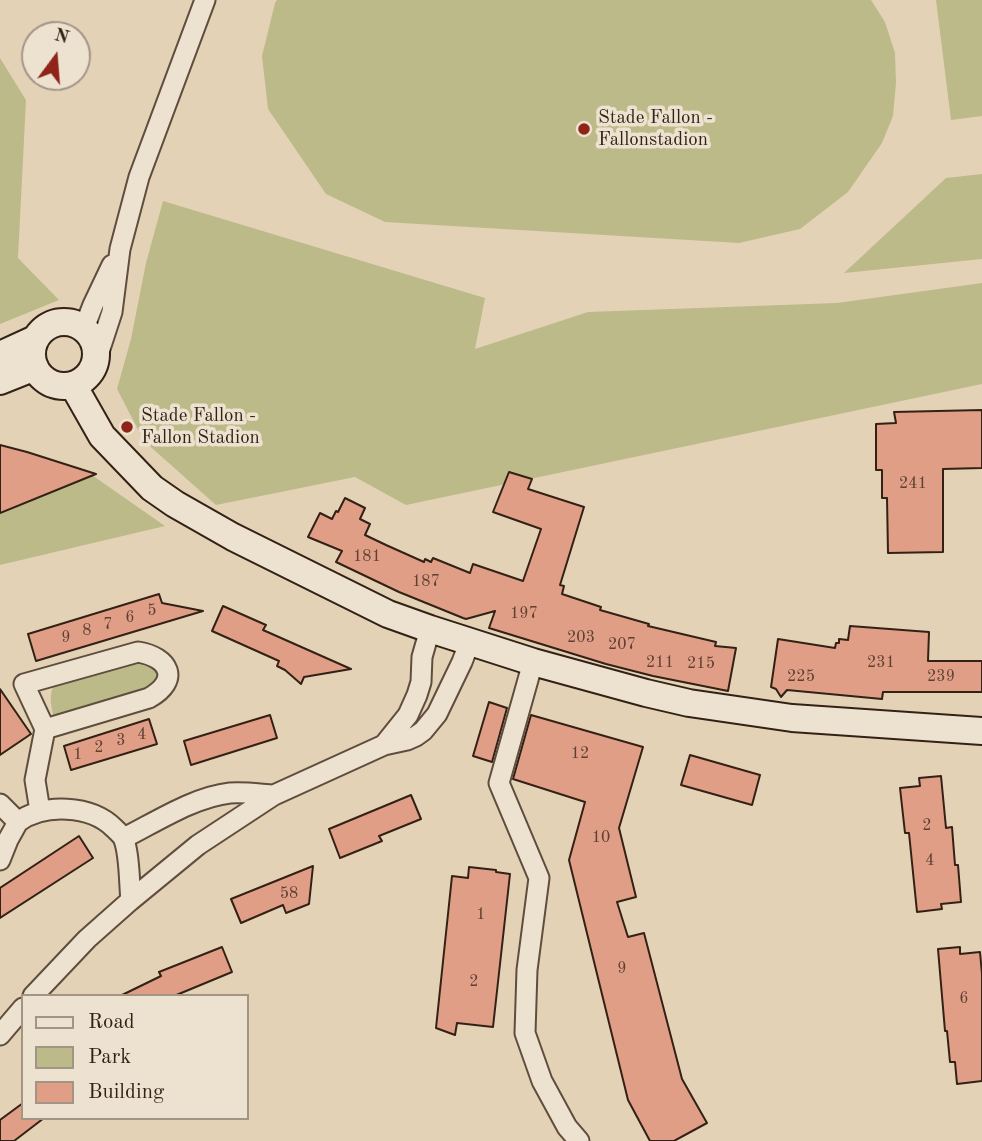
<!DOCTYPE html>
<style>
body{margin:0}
#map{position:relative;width:982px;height:1141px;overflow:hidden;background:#e4d2b6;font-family:"Old Standard TT",serif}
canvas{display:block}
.legend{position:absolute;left:21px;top:994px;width:228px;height:126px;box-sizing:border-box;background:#ede2d0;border:2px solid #a39586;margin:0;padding:9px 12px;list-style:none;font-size:21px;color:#332116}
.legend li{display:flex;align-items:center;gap:14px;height:35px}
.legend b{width:35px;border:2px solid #a39586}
.north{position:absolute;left:21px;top:21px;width:70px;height:70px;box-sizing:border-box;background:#ede2d0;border:2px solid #a39586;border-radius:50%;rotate:16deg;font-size:19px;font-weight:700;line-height:28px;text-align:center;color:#332116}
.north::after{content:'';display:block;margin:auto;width:24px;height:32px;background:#8f2418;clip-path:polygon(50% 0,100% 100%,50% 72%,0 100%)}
</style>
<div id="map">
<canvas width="982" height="1141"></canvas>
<ul class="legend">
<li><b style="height:9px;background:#ede2d0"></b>Road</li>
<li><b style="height:19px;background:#bcba89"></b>Park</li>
<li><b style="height:19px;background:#e09e86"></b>Building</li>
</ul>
<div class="north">N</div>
</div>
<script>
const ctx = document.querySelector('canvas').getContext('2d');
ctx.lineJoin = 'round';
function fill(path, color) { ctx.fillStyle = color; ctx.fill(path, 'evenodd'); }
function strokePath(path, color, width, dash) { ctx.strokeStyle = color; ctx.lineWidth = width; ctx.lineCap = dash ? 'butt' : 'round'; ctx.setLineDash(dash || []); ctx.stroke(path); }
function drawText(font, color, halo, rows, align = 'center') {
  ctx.font = font + ' "Old Standard TT",serif'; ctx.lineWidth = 7; ctx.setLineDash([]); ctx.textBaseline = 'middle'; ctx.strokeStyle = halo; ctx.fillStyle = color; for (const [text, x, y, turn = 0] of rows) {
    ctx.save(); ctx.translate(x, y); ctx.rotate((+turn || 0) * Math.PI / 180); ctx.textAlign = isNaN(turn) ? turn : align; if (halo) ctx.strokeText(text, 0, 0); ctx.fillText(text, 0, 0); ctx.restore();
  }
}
fill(new Path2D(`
 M277 0H871L885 22 895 53 896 83 893 116 882 143 848 192 800 229 739 243 385 222 326 194 268 109 262 56 275 3Z
 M936 0H982V116L951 120Z
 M0 58 26 100 18 258 59 300 0 324Z
 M982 174V259L844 273 946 178Z
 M163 201 485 298 475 349 588 312 837 303 982 283V384L406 505 355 477 216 505 144 441 117 389 131 339 146 263Z
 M89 473 165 526 0 565V514L43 496Z
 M148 660 159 673 156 686 60 718 53 715C51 704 48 692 56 683Z`), '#bcba89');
const building = new Path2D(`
 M982 410V468L943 469V552L888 553 887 498H882V470H876V424L896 423 894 412Z
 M0 445 27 452 96 474 0 513Z
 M509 472 532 479 528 489 584 507 560 585 564 586 562 594 601 607 600 610 649 624 648 626 716 642 715 646 736 648 728 691 653 676 606 664 489 628 495 611 466 619 463 618 399 592 336 562 342 551 308 537 320 513 332 519 336 511 338 512 345 498 365 508 360 519 370 524 365 535 386 545 424 562 425 559 431 562 433 558 470 573 473 564 523 581 541 529 493 512Z
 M159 594 162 603 203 611 36 661 28 634Z
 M223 606 266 625 263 630 351 669 304 677 301 684 285 670 277 666 279 661 212 631Z
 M850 626 929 632 928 661H982V692H883L882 699 787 690 781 697 776 689 771 687 778 639 835 648 836 643H839V639L848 640Z
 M0 689 31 734 0 755Z
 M489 702 507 708 492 762 473 756Z
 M270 715 277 738 191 765 184 741Z
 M531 715 643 747 619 828 636 897 617 902 628 937 644 933 682 1079 707 1123 674 1141H650L628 1100 569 860 585 802 513 779Z
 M149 719 157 744 71 770 64 746Z
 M690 755 760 775 752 805 681 785Z
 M941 776 946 828 952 827 955 865H958L961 902 941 904 942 909 917 912 909 833H905L900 788 920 786 919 778Z
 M411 795 421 819 379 836 382 841 340 858 329 829Z
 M79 836 93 858 0 918V888Z
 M313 866 309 904 286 913 283 905 241 923 231 899Z
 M469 867 496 870V872L510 874 493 1027 457 1023 455 1035 436 1028 452 876 468 878Z
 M222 947 232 972 174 996H120L161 976 159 972Z
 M960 947V954L980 952 982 974V1081L957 1084 955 1062H950L947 1031H945L938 949Z
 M23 1103V1118H44L14 1141H0V1120Z`);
fill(building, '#e09e86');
strokePath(building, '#332116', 2);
const street = new Path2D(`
 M84 328 93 305 112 265
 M97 358 112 312 120 249 139 177 205 0
 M138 652C169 657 181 680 149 698L45 729 24 684Z
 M533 662 499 783 539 878 527 970 525 1033 542 1081 567 1127 579 1141
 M384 745 408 715 417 695 421 682 422 657 430 629
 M0 804 18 822C44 803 91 805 114 828 118 832 123 836 124 840 130 856 129 883 131 900
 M40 811 35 780 45 729
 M124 838C156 822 194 797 230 793 244 792 259 794 274 795
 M0 860 8 840 18 822
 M33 996 87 939 131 900 198 845 274 795 384 745 407 740 416 736 423 731 437 714 462 662 470 641
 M0 1035 23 1008`);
const secondary = new Path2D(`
 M32 354a32 32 0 1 1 64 0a32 32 0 1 1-64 0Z
 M0 355 35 339
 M0 381 35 367
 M73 385 102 436 152 488 175 504 233 537 388 614 430 629 533 662 646 693 689 703 792 718 982 731`);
strokePath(street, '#5f4d3e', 23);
strokePath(secondary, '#332116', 30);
strokePath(street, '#ede2d0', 19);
strokePath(secondary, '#ede2d0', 26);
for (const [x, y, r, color] of [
 [584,129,7,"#8f2418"],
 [127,427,7,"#8f2418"]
]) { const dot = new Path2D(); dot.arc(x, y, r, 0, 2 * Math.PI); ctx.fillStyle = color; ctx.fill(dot); strokePath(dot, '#ede2d0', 2.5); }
drawText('16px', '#5e4032', null, [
 ["241",913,484],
 ["181",367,557],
 ["187",426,582],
 ["5",152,611],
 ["197",524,614],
 ["6",130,618],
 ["7",108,625],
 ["8",87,631],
 ["9",66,638],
 ["203",581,638],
 ["207",622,645],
 ["211",660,663],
 ["231",881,663],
 ["215",701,664],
 ["225",801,677],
 ["239",941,677],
 ["4",142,735],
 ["3",121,741],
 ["2",99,748],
 ["12",580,754],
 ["1",78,755],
 ["2",927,826],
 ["10",601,838],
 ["4",930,861],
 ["58",289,894],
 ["1",481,915],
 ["9",622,969],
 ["2",474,982],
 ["6",964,999]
]);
drawText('19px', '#332116', '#ede2d0', [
 ["Stade Fallon -",598,118],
 ["Fallonstadion",598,140],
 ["Stade Fallon -",141,416],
 ["Fallon Stadion",141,438]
], 'left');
</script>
